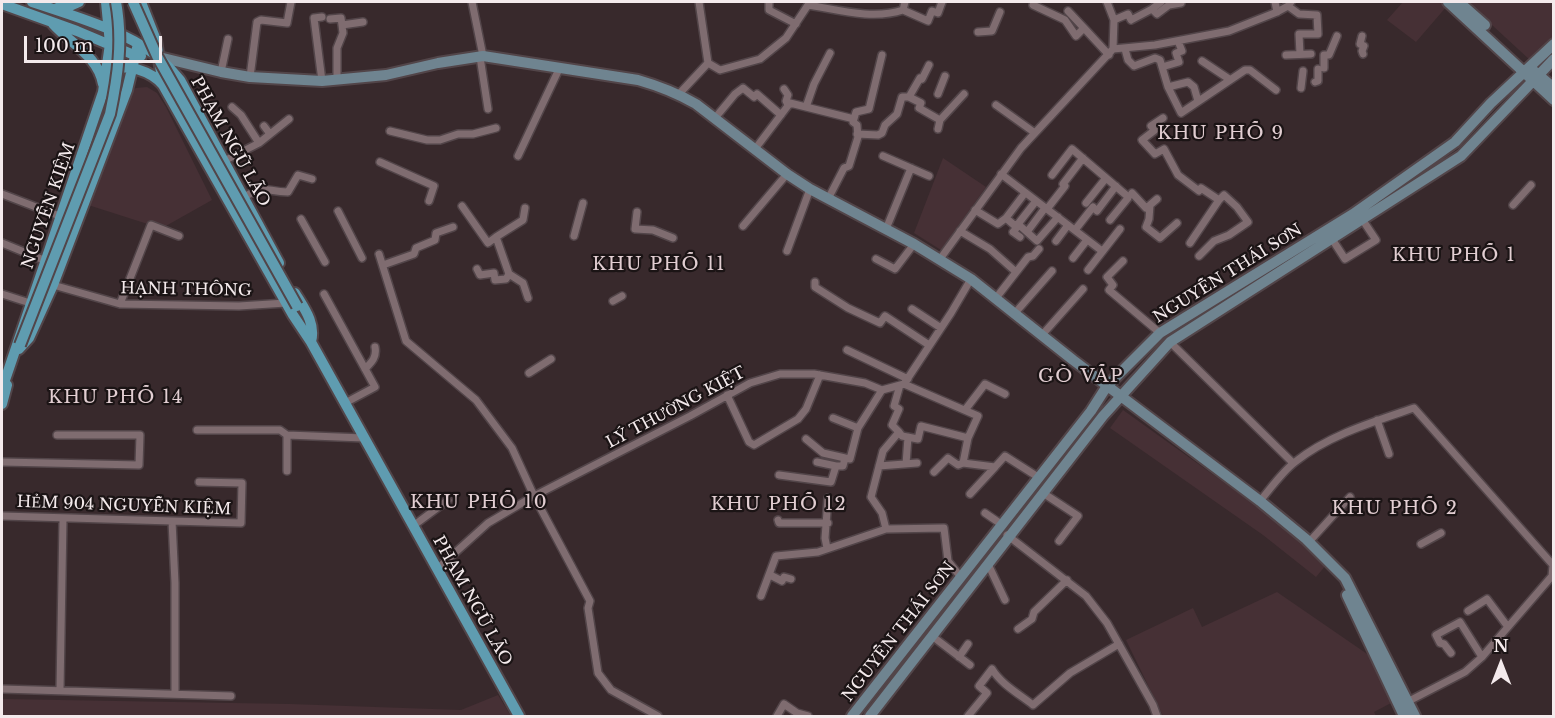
<!DOCTYPE html>
<meta charset="utf-8">
<style>
body{margin:0}
#map{position:relative;width:1555px;height:718px;overflow:hidden;background:#38292c;font-family:"Libre Baskerville",serif}
canvas{display:block}
.frame{position:absolute;inset:0;border:3px solid #f4eaec;pointer-events:none}
.north{position:absolute;left:1471px;top:634px;width:60px;height:60px;-webkit-text-stroke:4px #1b1415;paint-order:stroke;rotate:0deg;font-size:16px;font-weight:700;line-height:24px;text-align:center;color:#f4eaec}
.north::after{content:'';display:block;margin:auto;width:21px;height:27px;background:#f4eaec;clip-path:polygon(50% 0,100% 100%,50% 72%,0 100%)}
.scale{position:absolute;left:24px;top:36px;width:138px;height:27px;box-sizing:border-box;border:3px solid #f4eaec;border-top:0;padding-left:8px;font-size:18px;line-height:21px;white-space:nowrap;color:#f4eaec;-webkit-text-stroke:4px #1b1415;paint-order:stroke}
</style>
<div id="map">
<canvas width="1555" height="718"></canvas>
<div class="frame"></div>
<div class="north">N</div>
<div class="scale">100 m</div>
</div>
<script>
const ctx = document.querySelector('canvas').getContext('2d');
ctx.lineJoin = 'round';
function fill(path, color) { ctx.fillStyle = color; ctx.fill(path, 'evenodd'); }
function strokePath(path, color, width, dash) { ctx.strokeStyle = color; ctx.lineWidth = width; ctx.lineCap = dash ? 'butt' : 'round'; ctx.setLineDash(dash || []); ctx.stroke(path); }
function drawText(font, color, halo, rows, align = 'center') {
  ctx.font = font + ' "Libre Baskerville",serif'; ctx.lineWidth = 4.5; ctx.setLineDash([]); ctx.textBaseline = 'middle'; ctx.strokeStyle = halo; ctx.fillStyle = color; for (const [text, x, y, turn = 0] of rows) {
    ctx.save(); ctx.translate(x, y); ctx.rotate((+turn || 0) * Math.PI / 180); ctx.textAlign = isNaN(turn) ? turn : align; if (halo) ctx.strokeText(text, 0, 0); ctx.fillText(text, 0, 0); ctx.restore();
  }
}
fill(new Path2D(`
 M1403 2H1441L1447 6 1416 42 1387 20Z
 M1467 2H1553V37L1531 61Z
 M147 87 157 93 166 107 212 200 164 227H157L85 204 131 91 136 88Z
 M943 158 986 187 941 250 914 233Z
 M1123 410 1289 529 1326 565 1316 577 1263 535 1110 428Z
 M1277 592 1373 658 1391 703 1374 712 1376 716H1163L1126 640 1193 608 1202 627Z
 M498 695 511 716H2V699L290 704 461 710Z`), '#463035');
const minor = new Path2D(`
 M472 2 483 56
 M769 2V10L796 24
 M905 2 903 10 928 21 932 11 938 13 942 2
 M1275 2 1277 12
 M1033 5 1065 20 1076 36 1084 28 1109 55
 M1288 6 1299 14 1317 15 1318 34H1299L1300 54
 M1152 9 1161 2
 M1068 11 1084 28
 M330 19 341 18 342 25
 M1114 20 1128 14 1131 20 1152 9 1157 14 1169 5 1181 3
 M978 32 992 31 1000 12
 M1362 36 1360 44 1364 46 1362 51 1363 54
 M1113 49 1155 45 1229 31 1277 12 1288 6 1291 2
 M1125 49 1128 60 1134 66 1155 58 1160 60 1168 87 1181 113 1245 70H1250L1276 90
 M1286 55 1311 54
 M480 57 488 109
 M1202 61 1229 79
 M708 63 720 70 760 59 786 38 808 5C839 10 873 20 903 10
 M1162 67 1179 62 1176 53 1182 51 1178 41
 M1324 68V55H1329L1337 36
 M221 72 228 39
 M250 77 257 22 261 20 287 23 291 2
 M337 80V48L343 33 342 25 363 22
 M322 81 314 18 322 17
 M1315 82 1318 81V69
 M1168 87 1188 82 1194 87 1198 101
 M1301 88 1303 71
 M784 89 788 95 786 101 788 105
 M679 94 708 63 699 2
 M938 94 945 76
 M909 97 921 103 919 108 940 120 938 129
 M996 105 1035 133
 M232 107 241 115 259 143
 M806 107 854 119
 M715 118 735 94 743 88 754 97 757 94 781 115
 M1163 118 1151 126 1155 130 1142 140 1155 154 1164 149 1178 175 1199 191
 M940 120 964 94
 M264 126 270 134
 M390 131 427 140H440L458 134H473L496 128
 M857 134 878 135 882 133 885 125 897 114 902 97H909L920 78 922 79 929 65
 M755 149 790 103 806 107 814 84 830 53
 M518 156 560 67
 M883 156 929 176
 M224 161 259 143 289 119
 M380 162 434 186 429 201
 M1001 174 1102 251
 M1052 175 1072 149 1126 195 1128 198 1110 220
 M1063 184 1083 158
 M1132 193 1146 208 1150 205
 M2 194 62 217
 M243 198C265 183 265 192 288 192L298 175 312 179
 M828 199 844 168 849 166 858 137 857 125 853 122 856 112 869 109 882 55
 M1157 199 1150 205 1149 219 1146 227 1160 238 1177 223
 M1086 203 1106 178
 M1513 205 1531 185
 M462 206 488 243 496 237
 M525 208 523 220 496 237 509 274 523 283 528 298
 M1047 209 1065 186
 M975 210 998 224 1006 218 1014 225 1018 224 1037 241 1058 217
 M338 211 362 258
 M1097 211 1116 186
 M637 212 635 229 653 230 673 238
 M1006 218 1025 193
 M301 219 325 262
 M1018 224 1036 201
 M1019 225 1013 232 1020 237
 M743 226 787 174
 M886 229 911 168
 M1075 230 1093 207
 M960 231 990 249 1016 272
 M1027 232 1045 208
 M574 236 583 203
 M1332 239 1345 259 1376 240 1362 219
 M1056 241 1068 225
 M2 243 46 261
 M1190 243 1219 200
 M787 251 810 189
 M379 254 406 341 476 400 512 448 534 496 590 601 588 608 598 673 611 690 658 716
 M1199 256 1214 241 1229 235 1248 222 1237 207 1224 195 1219 200 1201 188
 M1073 258 1087 240
 M876 259 895 269 914 244
 M940 259 1021 148 1113 49 1114 20 1107 2
 M1123 261 1107 277 1113 285 1109 290 1160 333
 M383 265 414 254 416 248 435 240 436 233 453 227
 M477 269 480 275 494 273 495 280 506 279 509 274
 M1088 270 1120 229
 M815 282V287L848 308 880 323 885 316 929 345
 M53 285 120 304 239 306 286 303
 M2 294 30 303
 M324 294 375 387 345 403
 M996 298 1028 257 1033 256 1039 249
 M613 301 622 296
 M120 304 151 225 179 236
 M912 309 941 328
 M1015 313 1052 271
 M1042 335 1083 289
 M1170 342 1293 463
 M847 350 908 379
 M365 369C372 362 377 357 375 347
 M529 373 551 359
 M904 384 978 416 968 438 963 463 995 467 1005 456 1038 477
 M727 395 749 442 754 445 798 419 806 409 820 375
 M965 410 985 384 1005 394
 M833 418 858 428
 M1377 420 1389 454
 M197 430H280L287 435 364 438
 M899 432 902 436 918 439 921 426 968 438
 M806 439 823 453 845 458
 M2 462 139 465 140 435H57
 M817 462 836 466
 M906 464 908 437
 M879 466 917 463
 M287 471V435
 M934 472 948 458 958 465 963 463
 M779 475 831 482 836 466H843L845 458 850 459 858 428 882 390
 M1043 493 1078 516 1059 541
 M970 494 995 467
 M1260 501C1271 488 1282 472 1295 462 1329 435 1373 422 1414 408L1553 565 1552 576 1482 657 1465 672 1407 702
 M985 513 1001 524
 M2 516 241 523 242 483 199 482
 M778 520 779 523H828
 M172 521 175 583V694
 M413 526 448 500
 M886 529 882 513 871 497 883 451 899 432 892 425 899 409 894 406 900 385
 M1007 535 1086 596 1107 623 1153 705 1157 716
 M1309 542 1350 497
 M1421 544 1441 533
 M827 548 825 538 828 498
 M988 564 1005 600
 M437 569 488 523 534 496 690 416 750 383 780 374H814L865 383 882 390 904 384 951 313 971 279
 M770 575 782 581 784 577 791 579
 M761 596 776 556 818 552 886 529 944 528 948 561 960 576
 M1468 611 1487 599 1508 627
 M1018 629 1032 619 1034 612 1067 580
 M932 636 970 665
 M1451 653 1444 644 1440 643 1436 635 1460 622 1482 657
 M959 657 968 644
 M2 689 231 696
 M60 690 63 519
 M777 716 784 704 797 713 808 716
 M968 716 987 693 979 686 992 669C1001 684 1019 694 1033 705L1070 673 1119 644`);
const secondary = new Path2D(`
 M1448 2 1554 100
 M1459 2 1485 25
 M159 57 221 72 250 77 322 81 386 75 438 63 483 56 638 80C659 86 677 93 696 104L787 174 810 189 914 244 971 279 1073 360 1260 501 1306 539 1345 578 1415 716
 M1534 71 1554 88
 M1347 595 1404 716
 M852 716 1091 411 1107 386 1160 333 1353 214 1455 142 1491 103 1554 44
 M870 716 1103 416 1170 342 1461 156 1554 59`);
const primary = new Path2D(`
 M32 2C74 16 121 29 157 56 166 63 173 72 180 80L279 263
 M141 2 156 40 163 85 293 315 311 342 519 716
 M2 4 77 31 134 55 141 56
 M57 8 70 6 79 2
 M53 24C71 44 98 56 103 84
 M110 72C125 61 152 72 163 85
 M295 293C304 308 316 323 311 342
 M19 349 29 338 53 285 127 90 138 44
 M2 389 103 92 110 44 106 2
 M2 404 7 385`);
strokePath(minor, '#524549', 10);
strokePath(secondary, '#524549', 14);
strokePath(primary, '#524549', 14);
strokePath(minor, '#7f6c70', 7);
strokePath(secondary, '#6f8490', 10);
strokePath(primary, '#5f9cb0', 10);
const primaryBridge = new Path2D(`
 M133 2 157 56 297 306
 M20 345 110 114C118 76 123 40 116 2`);
strokePath(primaryBridge, '#524549', 14, []);
strokePath(primaryBridge, '#5f9cb0', 10);
drawText('16px', '#f4eaec', '#1b1415', [
 ["PHẠM NGŨ LÃO",230,142,61],
 ["NGUYỄN KIỆM",49,206,-71],
 ["NGUYỄN THÁI SƠN",1228,274,-32],
 ["HẠNH THÔNG",186,290,1],
 ["LÝ THƯỜNG KIỆT",676,408,-28],
 ["HẺM 904 NGUYỄN KIỆM",124,506,2],
 ["PHẠM NGŨ LÃO",472,601,61],
 ["NGUYỄN THÁI SƠN",899,632,-52]
]);
ctx.letterSpacing = '1.5px';
drawText('18px', '#e2ced2', '#1b1415', [
 ["KHU PHỐ 9",1221,134],
 ["KHU PHỐ 1",1454,256],
 ["KHU PHỐ 11",659,265],
 ["GÒ VẤP",1081,377],
 ["KHU PHỐ 14",116,398],
 ["KHU PHỐ 10",479,503],
 ["KHU PHỐ 12",779,505],
 ["KHU PHỐ 2",1395,509]
]);
ctx.letterSpacing = '0px';
</script>
